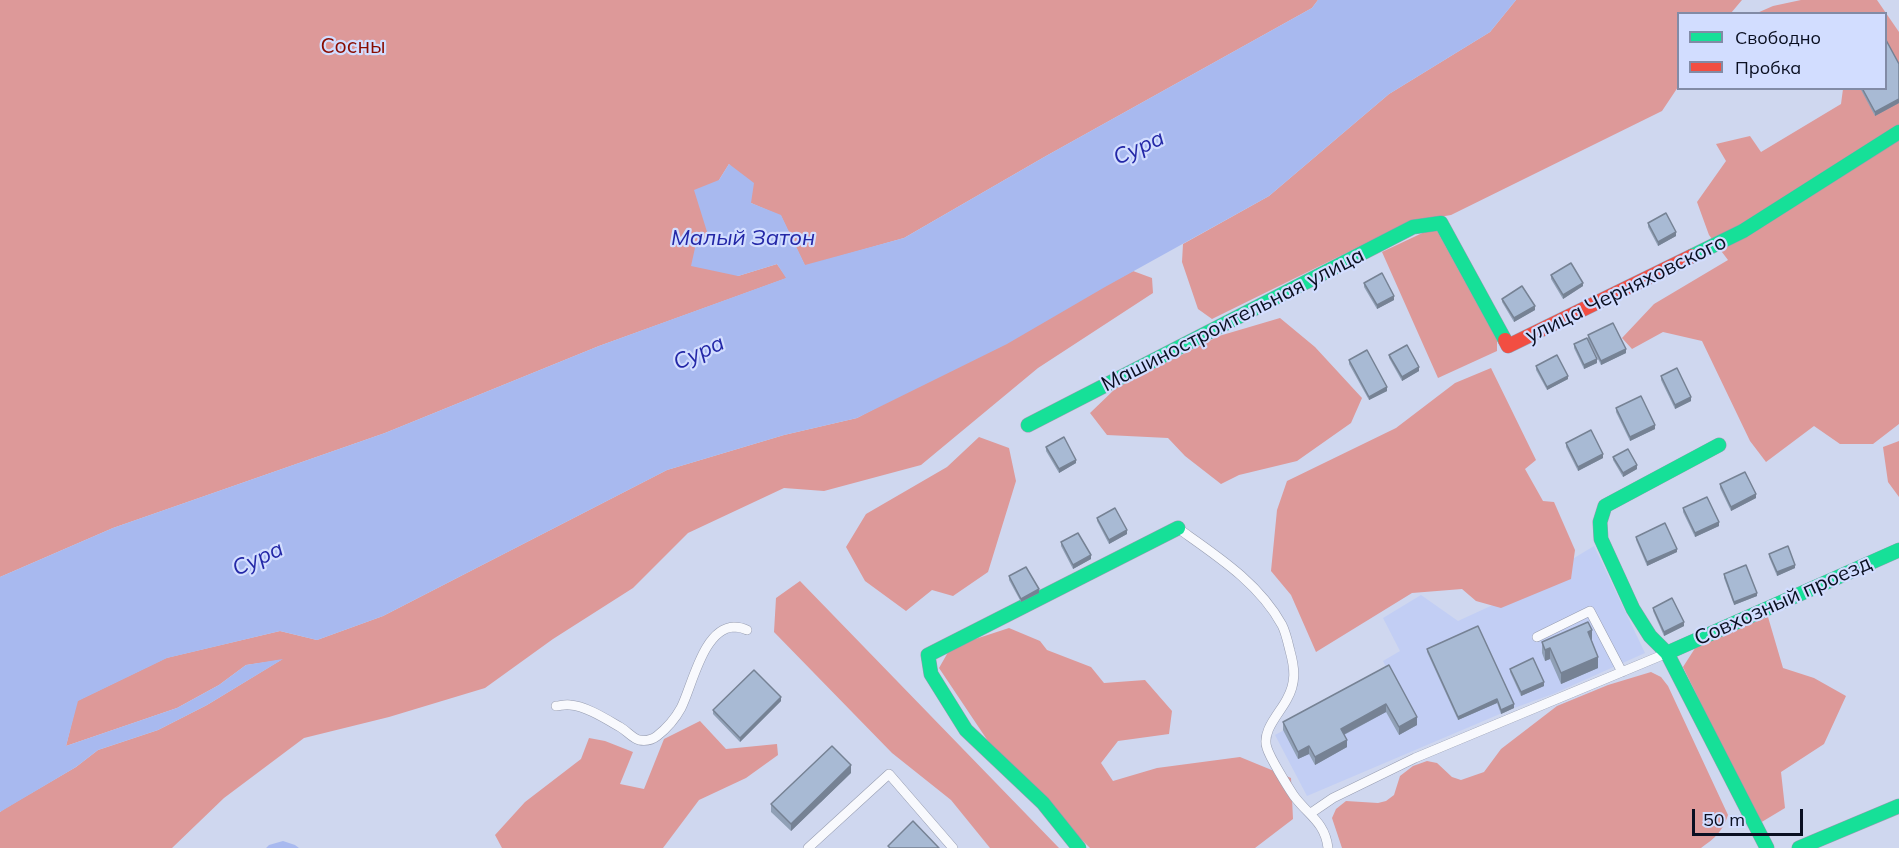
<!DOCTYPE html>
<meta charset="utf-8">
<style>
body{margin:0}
#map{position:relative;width:1899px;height:848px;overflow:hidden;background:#cfd7ef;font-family:Mulish,sans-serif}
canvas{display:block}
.legend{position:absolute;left:1677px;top:12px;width:210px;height:78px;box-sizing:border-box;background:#d2ddff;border:2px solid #828ba6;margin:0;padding:8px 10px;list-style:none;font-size:18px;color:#0a0f21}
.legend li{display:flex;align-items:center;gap:12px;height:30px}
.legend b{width:30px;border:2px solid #828ba6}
.scale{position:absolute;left:1692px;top:809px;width:111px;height:27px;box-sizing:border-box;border:3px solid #0a0f21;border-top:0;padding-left:8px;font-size:18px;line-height:21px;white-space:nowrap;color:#0a0f21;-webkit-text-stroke:4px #d2ddff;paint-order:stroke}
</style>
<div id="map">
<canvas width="1899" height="848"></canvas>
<ul class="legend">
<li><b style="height:8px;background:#16e098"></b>Свободно</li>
<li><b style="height:8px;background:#f24e42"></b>Пробка</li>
</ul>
<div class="scale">50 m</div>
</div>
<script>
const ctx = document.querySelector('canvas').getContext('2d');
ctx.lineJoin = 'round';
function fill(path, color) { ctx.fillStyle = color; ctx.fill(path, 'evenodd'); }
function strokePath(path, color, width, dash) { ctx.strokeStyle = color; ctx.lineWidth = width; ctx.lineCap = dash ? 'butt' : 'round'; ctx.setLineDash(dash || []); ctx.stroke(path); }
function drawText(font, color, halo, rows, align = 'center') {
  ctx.font = font + ' Mulish,sans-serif'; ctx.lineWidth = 4.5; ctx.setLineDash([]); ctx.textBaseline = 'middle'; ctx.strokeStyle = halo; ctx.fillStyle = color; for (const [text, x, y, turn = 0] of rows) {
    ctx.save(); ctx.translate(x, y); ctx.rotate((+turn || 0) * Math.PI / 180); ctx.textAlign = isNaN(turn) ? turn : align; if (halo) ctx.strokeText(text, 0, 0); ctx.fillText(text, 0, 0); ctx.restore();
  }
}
fill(new Path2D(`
 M1594 546 1645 653 1553 694 1514 708 1307 796 1275 735 1389 673 1383 661 1400 651 1383 618 1421 595 1458 621 1508 598Z`), '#c2cef4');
fill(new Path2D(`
 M0 0H1318L1312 8 1046 156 904 238 805 266 781 216 751 203 729 164 719 180 708 235 695 248 738 276 777 264 787 278 599 346 385 433 113 528 0 577Z
 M1516 0H1742L1731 13 1678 14V87L1662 111 1451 215 1409 222 1212 319 1198 309 1182 262 1183 244 1269 196 1389 94 1490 32Z
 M1801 0H1877L1899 32V424L1873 444H1840L1814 426 1766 462 1750 441 1702 341 1663 332 1632 349 1622 338 1654 304 1728 260 1709 235 1697 202 1726 161 1716 144 1750 136 1761 152 1841 104 1843 89 1886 88V14L1757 13 1773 6Z
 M1435 227 1497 340V351L1438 378 1382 252Z
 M1133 271 1152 278 1153 293 1038 368 921 465 824 491 784 488 688 533 633 588 553 639 485 688 389 717 304 738 224 798 172 848H0V812L4 809 76 767 98 750 158 730 207 705 281 660 246 665 219 685 177 708 66 746 77 701 166 658 280 631 317 640 383 616 667 470 784 435 857 418Z
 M1280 318 1315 347 1362 398 1351 423 1297 461 1239 475 1221 484 1185 456 1168 438 1107 435 1090 413 1116 388 1219 336Z
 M1491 368 1536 460 1525 469 1543 501 1554 502 1575 550 1571 579 1501 608 1476 601 1462 589 1412 593 1316 652 1291 595 1271 571 1277 510 1287 481 1396 428 1455 383Z
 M979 437 1009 448 1016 481 988 572 953 596 932 590 906 611 865 581 846 547 866 514 947 467Z
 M1899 441V497L1888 482 1883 447Z
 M800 581 1059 848H990L951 800 892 753 774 632 776 598Z
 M1768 617 1783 668 1814 678 1846 696 1824 744 1781 772 1785 808 1760 823 1683 667 1699 642Z
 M1009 628 1040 641 1047 650 1091 667 1104 683 1145 680 1172 711 1169 734 1118 741 1101 763 1113 781 1157 768 1240 757 1291 778 1293 819 1255 848H1090L998 756 939 668 951 647Z
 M1651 672 1661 677 1668 686 1728 815C1723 831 1715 838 1701 848H1342L1332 818 1336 809 1346 801 1378 803 1386 801 1394 795 1400 776 1413 766 1427 761 1437 763 1452 777 1461 780 1484 772 1501 749 1557 706 1608 685Z
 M700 721 726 749 777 744 778 755 746 778 699 800 663 848H502L495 835 525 802 581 759 589 738 605 741 633 752 620 784 644 789 664 739Z`), '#d99');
fill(new Path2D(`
 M1318 0H1516L1490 32 1389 94 1269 196 1105 287 1007 344 857 418 784 435 667 470 383 616 317 640 280 631 167 658 78 701 66 746 177 708 219 685 246 665 283 659 207 705 158 730 98 750 76 767 0 812V577L113 528 385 433 599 346 786 278 777 264 738 276 691 266 695 248 708 235 694 190 719 180 729 164 754 183 751 203 781 215 805 265 904 238 1046 156 1312 8Z
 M283 841 295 845 299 848H266L269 845Z`), '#a8b9ef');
const lane = new Path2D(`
 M1179 529C1217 556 1259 583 1282 625 1286 633 1288 643 1290 651 1295 669 1296 683 1287 699 1280 713 1261 731 1267 748 1270 758 1288 787 1294 796 1308 815 1325 822 1328 848
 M1537 637 1590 611 1622 672
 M556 706C560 706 565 704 570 705 586 706 606 719 620 727 627 731 632 738 639 740 645 741 652 740 657 736 666 729 675 719 681 708 692 687 703 628 734 627 739 627 743 628 747 630
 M1311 813 1333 798 1415 758 1665 654
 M808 848 889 774 953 848`);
const fast = new Path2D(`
 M1692 256 1743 231 1899 132
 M1028 425 1413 227 1441 223 1505 340
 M1719 445 1605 506 1600 522 1601 539 1633 609 1650 636 1667 653 1767 848
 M1667 653 1899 550
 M1079 848 1043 803 966 730 931 674 928 655 1178 528
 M1799 848 1899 806`);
const jam = new Path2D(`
 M1505 340 1508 346 1692 256`);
strokePath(lane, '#969cb0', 10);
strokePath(fast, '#969cb0', 15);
strokePath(jam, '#969cb0', 15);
strokePath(lane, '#f8f9fd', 9);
strokePath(fast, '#16e098', 14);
strokePath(jam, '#f24e42', 14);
fill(new Path2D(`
 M1899 64V103L1875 116 1860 88H1886Z
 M1648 223 1676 236 1658 246 1648 227Z
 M1551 275 1583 286 1563 299 1551 279Z
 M1364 283 1394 300 1377 309 1364 287Z
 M1502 299 1535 310 1514 322 1502 302Z
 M1588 335 1626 353 1601 365 1588 339Z
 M1574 344 1597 363 1584 369 1574 348Z
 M1389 355 1419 371 1402 381 1389 358Z
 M1349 360 1387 391 1369 400 1349 364Z
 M1536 366 1568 379 1547 390 1536 370Z
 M1661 376 1691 401 1675 409 1661 380Z
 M1616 408 1655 429 1630 441 1616 412Z
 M1566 443 1603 458 1578 471 1566 447Z
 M1046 447 1076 463 1059 473 1046 451Z
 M1613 457 1637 469 1623 477 1613 460Z
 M1720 484 1756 498 1731 511 1720 488Z
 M1683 508 1719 526 1695 537 1683 512Z
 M1097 518 1127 534 1109 544 1097 521Z
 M1636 537 1677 552 1647 566 1636 540Z
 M1061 542 1091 559 1073 569 1061 546Z
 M1769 554 1795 568 1777 576 1769 557Z
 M1724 574 1757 596 1734 605 1724 578Z
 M1009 576 1039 593 1021 602 1009 580Z
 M1653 608 1684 626 1664 636 1653 611Z
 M1592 641 1598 668 1561 684 1550 659 1545 661 1542 653V642Z
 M1427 649 1514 708 1501 714 1497 703 1458 720 1427 652Z
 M1389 665 1417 725 1399 735 1386 712 1344 735 1347 747 1315 765 1309 754 1298 759 1283 730V722Z
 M1510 669 1544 686 1521 696 1510 672Z
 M781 701 740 742 713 714V710Z
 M851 773 791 831 771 812V804Z`), '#90a0b6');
fill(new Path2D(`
 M1899 99V103L1875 116V112Z
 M1676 232V236L1658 246V242Z
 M1583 283V286L1563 299V295Z
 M1394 296V300L1377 309V305Z
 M1535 306V310L1514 322V318Z
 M1626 349V353L1601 365V361Z
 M1597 359V363L1584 369V365Z
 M1419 367V371L1402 381V377Z
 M1568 376V379L1547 390V387Z
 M1387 387V391L1369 400V397Z
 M1691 397V401L1675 409V405Z
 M1655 425V429L1630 441V437Z
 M1603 454V458L1578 471V467Z
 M1076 460V463L1059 473V469Z
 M1637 465V469L1623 477V473Z
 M1756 494V498L1731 511V507Z
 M1719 522V526L1695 537V533Z
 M1127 530V534L1109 544V540Z
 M1677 549V552L1647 566V562Z
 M1091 555V559L1073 569V565Z
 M1795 565V568L1777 576V572Z
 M1039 589V593L1021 602V599Z
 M1757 593V596L1734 605V602Z
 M1684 622V626L1664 636V632Z
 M1592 630V642L1588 632Z
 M1550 648V659L1545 661V650Z
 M1598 657V668L1561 684V673Z
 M1544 682V686L1521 696V692Z
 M781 697V701L740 742V738Z
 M1497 699V703L1458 720V717Z
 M1386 704V712L1341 736V729Z
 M1514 704V708L1501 714V710Z
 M1417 717V725L1399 735V727Z
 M1347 740V747L1315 765V757Z
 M1309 746V754L1298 759V752Z
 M851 765V773L791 831V824Z`), '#768294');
const building = new Path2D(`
 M1886 40 1899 64V99L1875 112 1862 88H1886Z
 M1666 213 1676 232 1658 242 1648 223Z
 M1571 263 1583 283 1563 295 1551 275Z
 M1382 273 1394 296 1377 305 1364 283Z
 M1522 286 1535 306 1514 318 1502 299Z
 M1613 323 1626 349 1601 361 1588 335Z
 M1587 338 1597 359 1584 365 1574 344Z
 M1407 345 1419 367 1402 377 1389 355Z
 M1367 350 1387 387 1369 397 1349 360Z
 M1557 355 1568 376 1547 387 1536 366Z
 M1677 368 1691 397 1675 405 1661 376Z
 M1641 396 1655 425 1630 437 1616 408Z
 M1591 430 1603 454 1578 467 1566 443Z
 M1064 437 1076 460 1059 469 1046 447Z
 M1628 449 1637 465 1623 473 1613 457Z
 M1745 472 1756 494 1731 507 1720 484Z
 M1707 497 1719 522 1695 533 1683 508Z
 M1115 508 1127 530 1109 540 1097 518Z
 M1665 523 1677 549 1647 562 1636 537Z
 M1078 533 1091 555 1073 565 1061 542Z
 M1788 546 1795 565 1777 572 1769 554Z
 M1746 565 1757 593 1734 602 1724 574Z
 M1026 567 1039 589 1021 599 1009 576Z
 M1672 598 1684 622 1664 632 1653 608Z
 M1588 622 1592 630 1588 632 1598 657 1561 673 1550 648 1545 650 1542 642Z
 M1478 626 1514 704 1501 710 1497 699 1458 717 1427 649Z
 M1533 658 1544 682 1521 692 1510 669Z
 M1389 665 1417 717 1399 727 1386 704 1341 729 1347 740 1315 757 1309 746 1298 752 1283 722Z
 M754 670 781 697 740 738 713 710Z
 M832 746 851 765 791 824 771 804Z
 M913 821 939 848H890L888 846Z`);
fill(building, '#a8bad4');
strokePath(building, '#768294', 1.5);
drawText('21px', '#890c00', '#d2ddff', [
 ["Сосны",353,47]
]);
drawText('21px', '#0a0f21', '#d2ddff', [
 ["улица Черняховского",1626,289,-26],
 ["Машиностроительная улица",1233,320,-27],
 ["Совхозный проезд",1783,601,-24]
]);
drawText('italic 22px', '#2327a7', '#d2ddff', [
 ["Сура",1139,148,-25],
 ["Малый Затон",743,238],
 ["Сура",699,353,-25],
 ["Сура",258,559,-25]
]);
</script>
